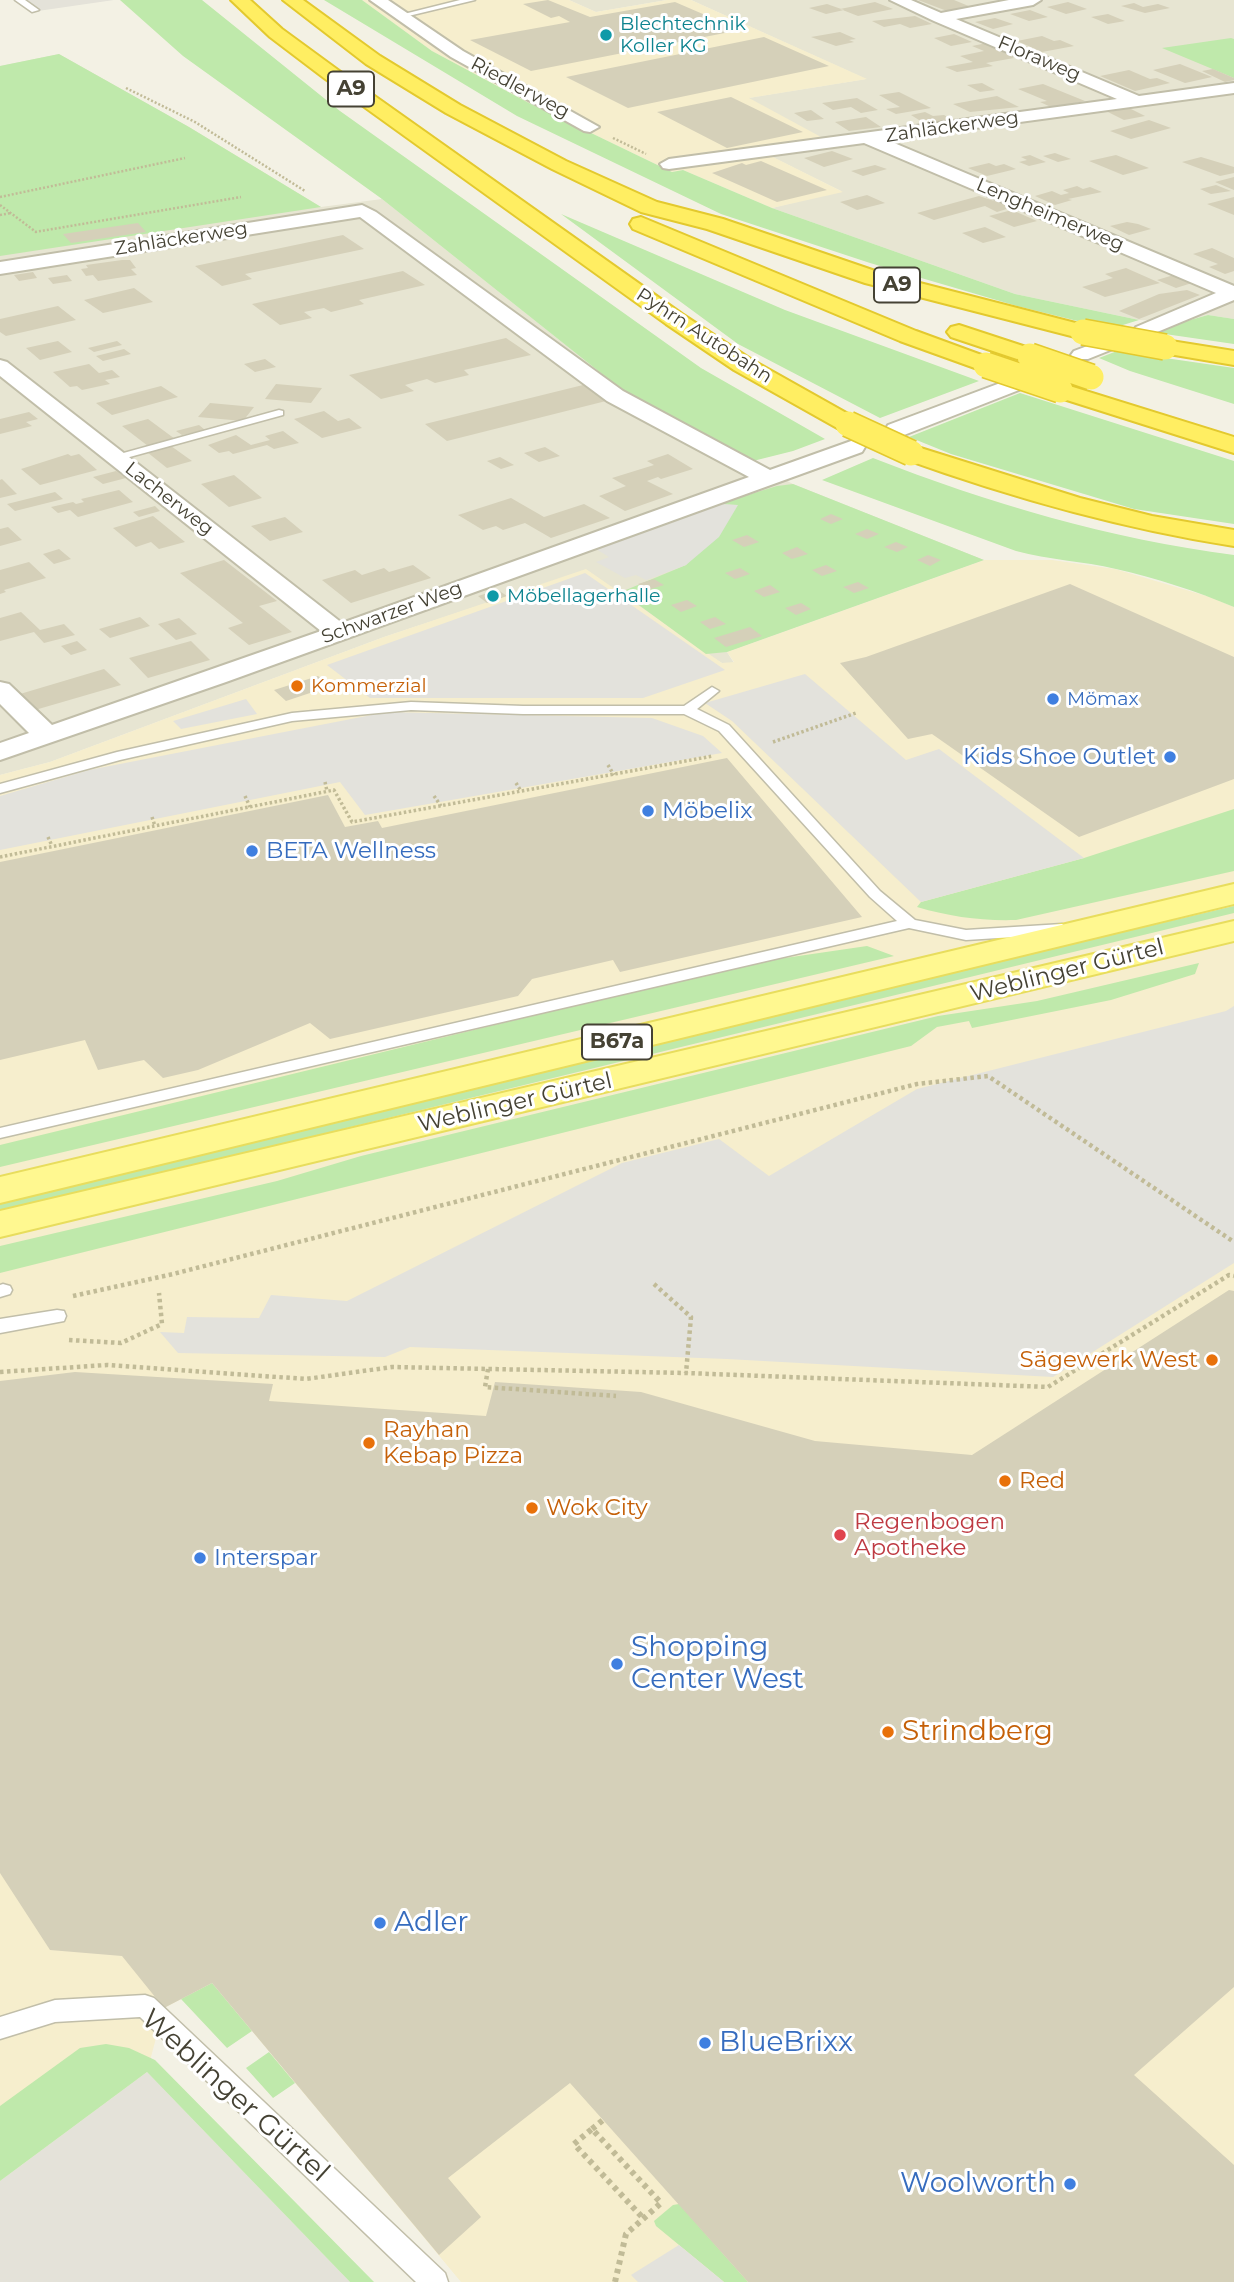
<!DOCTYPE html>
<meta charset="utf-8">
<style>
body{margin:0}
canvas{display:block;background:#f3f1e4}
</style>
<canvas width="1234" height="2282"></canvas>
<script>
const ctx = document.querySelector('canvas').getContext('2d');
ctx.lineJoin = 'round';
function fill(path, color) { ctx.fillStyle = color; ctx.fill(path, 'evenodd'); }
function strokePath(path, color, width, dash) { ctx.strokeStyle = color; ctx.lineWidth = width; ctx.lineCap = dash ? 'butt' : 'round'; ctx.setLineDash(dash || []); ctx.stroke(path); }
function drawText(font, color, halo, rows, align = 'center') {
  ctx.font = font + ' Montserrat,sans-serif'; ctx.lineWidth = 6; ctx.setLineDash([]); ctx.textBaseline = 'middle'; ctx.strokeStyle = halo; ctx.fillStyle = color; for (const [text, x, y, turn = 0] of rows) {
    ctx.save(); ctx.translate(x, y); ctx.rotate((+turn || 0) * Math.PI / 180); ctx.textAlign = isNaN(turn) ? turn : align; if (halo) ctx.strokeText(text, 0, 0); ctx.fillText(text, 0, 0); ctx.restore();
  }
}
fill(new Path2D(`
 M569 0H667L596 12Z
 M691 0H1234V319L1208 315 1183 322 1139 320 1015 294 772 208 841 191 768 155 748 98 866 79Z
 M59 54 189 127 321 207 382 199 636 401 793 484 984 560 727 652 734 663H722L706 654 586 570 384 637 50 762 0 775V66Z`), '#e7e5d2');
fill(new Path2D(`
 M362 0H569L596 12 667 0H691L867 79 749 98 834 144 769 155 843 192 772 208 683 170 672 172 529 103 432 51Z
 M984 560H1052L1115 569 1210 597 1234 607V2282H461L212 1983 164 2008 147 2072 0 2181V775L50 762 384 637 586 569 722 663 734 662 727 652Z`), '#f6eecd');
fill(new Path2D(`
 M13 0H114L31 12Z
 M147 2072 350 2282H0V2181Z`), '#e4e2d9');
fill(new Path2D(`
 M120 0H202L340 111 701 368 825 439 793 451 753 461 636 401 382 199 183 56Z
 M324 0H362L432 51 529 103 672 172 683 170 772 208 1015 294 1139 320 1110 329 1017 306 870 263 721 214 517 116Z
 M1231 38 1234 39V78L1162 48Z
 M59 54 189 127 321 207 0 256V66Z
 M561 214 785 310 979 381 880 418 738 344Z
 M1208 315 1234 319V344L1158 333 1183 322Z
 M1117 351 1234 368V404L1130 371 1099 358Z
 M1020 393 1234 461V524L1134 509 951 454 909 437Z
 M873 458C988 503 1110 539 1234 555V607C1196 591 1156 578 1116 569 1083 561 1049 560 1016 551L822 480Z
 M793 484 984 560 727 652 706 654 621 592 686 565 737 505 718 504 777 486Z
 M1234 809V871L1016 920C981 921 951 917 917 907L921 902 1084 858Z
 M1234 906V913L1164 930 0 1212V1200L650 1043Z
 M867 946 894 956 0 1167V1145L663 984 778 959Z
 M1199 963 1195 974 1111 1000 972 1028 969 1021 937 1027 911 1046 0 1273V1246L277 1181 361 1156 938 1016 1037 1001Z
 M212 1983 252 2031 227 2048 181 1999Z
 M106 2044 129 2048 155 2060 374 2282H350L147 2072 0 2181V2106L80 2048Z
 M269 2052 295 2083 273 2098 246 2068Z
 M679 2204 748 2282H724L656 2226 654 2221 673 2205Z`), '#bfe9ab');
fill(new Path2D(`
 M718 504 738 505 719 537 686 565 646 580 636 575 625 578 596 562 609 557 596 549Z
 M585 573 725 670 643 698H370L327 665Z
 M805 674 906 760 939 749 1084 858 921 902 732 721 705 703Z
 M246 699 257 714 181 729 173 721Z
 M387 712 652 718 703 736 722 753 365 815 340 782 0 850V796L89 770Z
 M1234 1006V1263L1053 1377 727 1359 410 1347 385 1357 178 1353 160 1332 184 1333 187 1317 259 1318 271 1295 347 1301 622 1163 719 1139 769 1176 917 1089 1226 1011Z
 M679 2245 724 2282H638L631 2275Z`), '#e3e2dc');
fill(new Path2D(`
 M548 0 590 17 675 2 740 30 531 71 470 40 570 22 559 16 551 18 523 4Z
 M918 0H954L971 7 947 11Z
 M875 2 893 9 858 16 840 9Z
 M1068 2 1087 9 1066 14 1047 7Z
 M1134 3 1143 7 1158 4 1170 8 1145 13 1121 6Z
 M827 4 844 10 826 14 809 8Z
 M1030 10 1048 17 1029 21 1010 14Z
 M1108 14 1125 21 1108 24 1091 17Z
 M915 16 932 24 910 28 900 24 884 27 872 21Z
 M995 18 1013 24 993 29 975 22Z
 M840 32 856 39 849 40 854 42 836 46 811 37Z
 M954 34 972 42 951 46 934 38Z
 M1042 36 1054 41 1060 40 1074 46 1042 52 1017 41Z
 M764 37 829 66 628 108 566 77Z
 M987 43 1014 58 986 63 993 66 957 72 945 67 973 62 960 56 984 51 972 46Z
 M1180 64 1212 77 1185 83 1153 70Z
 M1213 69 1234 78V80L1225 82 1202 71Z
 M1129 70 1150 79 1157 78 1170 83 1135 91 1100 76Z
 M982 83 995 90 980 92 967 85Z
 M1043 84 1085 101 1053 108 1040 102 1047 101 1018 89Z
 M899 92 931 108 896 114 886 109 900 107 879 95Z
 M997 96 1019 107 970 112 953 104Z
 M731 97 803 132 727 148 657 112Z
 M857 98 878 110 861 113 851 107 833 110 822 103Z
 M1129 108 1145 116 1124 120 1108 112Z
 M811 110 824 119 807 121 794 113Z
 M925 112 933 116 944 115 955 121 927 125 911 115Z
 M866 117 881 127 849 131 835 122Z
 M1149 120 1171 128 1131 139 1110 131Z
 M832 151 853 159 824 167 804 158Z
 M1055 153 1071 159 1058 162 1043 156Z
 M1030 155 1046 162 1029 166 1019 162 1027 160 1021 157Z
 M1116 155 1149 168 1123 175 1089 161Z
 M1201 157 1234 167V173L1220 176 1182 162Z
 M761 161 827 190 777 202 712 173 742 163 746 165Z
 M989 163 996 166 1004 164 1016 169 987 176 968 168Z
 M875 165 887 169 863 176 851 171Z
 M1234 177V190L1215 182Z
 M1216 185 1231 191 1211 194 1200 189Z
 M1077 186 1083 189 1090 187 1102 192 1068 199 1072 200 1055 205 1035 196 1052 191 1061 195 1069 193 1063 190Z
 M867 195 885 203 857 210 840 202Z
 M979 196 1013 207 997 212 985 206 934 220 917 213Z
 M1234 197V215L1207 204Z
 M1012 210 1037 221 1014 227 989 216Z
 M1127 222 1138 224 1151 229 1129 235 1110 226Z
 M138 223 146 232 71 243 63 234Z
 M985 227 1006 237 983 243 962 233Z
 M343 235 364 249 245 274 252 279 222 286 195 266Z
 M1212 248 1234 258V271L1225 274 1209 267 1218 264 1193 254Z
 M122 260H130L136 268 131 269 137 275 98 281 93 275 86 276 81 269 88 268 86 265Z
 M1126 268 1160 283 1105 297 1082 287 1113 278 1105 274Z
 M403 271 425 285 359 300 364 304 331 312 324 308 304 312 312 318 280 325 252 304Z
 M33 272 37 278 19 281 14 275Z
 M1177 274 1195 282 1176 288 1157 280Z
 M67 275 72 281 53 284 48 278Z
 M134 288 153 302 103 313 84 300Z
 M1187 290 1200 295 1139 319 1119 311 1159 294Z
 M58 306 76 320 6 336 0 332V319Z
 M506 338 531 355 464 370 469 375 435 383 427 379 405 385 414 391 381 399 349 375Z
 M58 341 72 352 40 360 26 348Z
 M117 341 122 345 94 352 88 348Z
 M124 349 131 354 103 361 96 356Z
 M265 359 276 367 255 372 244 364Z
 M89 364 99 373 112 370 120 377 105 380 110 384 82 390 77 386 70 387 53 372Z
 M276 384 322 388 311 403 265 399Z
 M583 385 606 401 447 441 425 424Z
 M161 386 178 397 112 415 96 403Z
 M210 403 254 407 243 421 198 417Z
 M324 411 338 421 349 418 362 428 322 438 294 419Z
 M29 412 38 419 26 422 32 426 0 434V419Z
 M148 419 175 439 148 446 122 426Z
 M199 425 205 430 182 435 176 431Z
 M283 431 299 443 274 449 267 445 233 454 229 451 219 453 208 445 236 435 251 445 270 440 265 436Z
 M171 446 192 461 167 468 147 452Z
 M545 447 560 456 539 462 524 453Z
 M68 454 71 456 79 454 97 470 40 485 21 469Z
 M668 454 693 469 661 479 658 477 647 481 673 494 625 511 599 496 626 486 612 478 654 465 647 461Z
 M500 457 514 465 501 469 487 461Z
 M116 471 126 478 103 484 93 477Z
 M234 475 262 498 229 507 201 484Z
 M2 479 17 494 0 498V480Z
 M119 490 133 502 78 517 70 510 58 513 51 507 73 502 76 504 84 502 81 499Z
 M55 492 63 499 15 511 7 504Z
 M511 498 544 517 584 504 610 518 551 538 525 523 503 530 496 526 483 530 458 515Z
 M155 506 160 511 139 517 133 512Z
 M831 514 843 519 831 524 820 519Z
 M153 516 185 542 159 549 151 542 136 547 113 528Z
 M285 517 303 532 270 541 251 526Z
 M8 527 22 540 0 546V529Z
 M867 529 879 534 867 539 855 534Z
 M747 535 759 542 744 547 732 540Z
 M896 542 908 547 897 552 884 547Z
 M797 547 808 554 792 559 782 553Z
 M59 549 71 559 54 564 43 554Z
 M928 555 941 560 930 566 917 560Z
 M224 560 277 601 259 606 292 632 249 645 228 628 243 623 180 573Z
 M29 562 46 578 4 590 6 592 0 594V570Z
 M413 565 431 578 351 603 322 580 355 570 362 575 384 568 389 572Z
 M826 565 837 571 822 576 812 570Z
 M740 568 750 574 735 579 725 573Z
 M654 579 664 585 648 590 638 584Z
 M858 582 869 588 854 593 843 587Z
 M1070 584 1234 657V779L1079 837 932 734 908 739 840 663 866 657Z
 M770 585 780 592 764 597 754 591Z
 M498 590 507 596 487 603 478 596Z
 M687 600 697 606 681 612 671 605Z
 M801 603 811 609 796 615 785 608Z
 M21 612 40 630 64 624 75 635 44 643 34 632 0 641V618Z
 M140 617 150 626 110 638 99 629Z
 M715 617 726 624 710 629 700 622Z
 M179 618 197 634 176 640 158 624Z
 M750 627 762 636 726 647 714 638Z
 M77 641 87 650 71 655 61 646Z
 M191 641 210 660 148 678 129 658Z
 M104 669 121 685 35 710 20 694Z
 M318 676 331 686 286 701 274 690Z
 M727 758 862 917 620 972 613 960 532 979 518 996 330 1039 310 1023 198 1070 163 1078 144 1060 98 1070 85 1040 0 1060V862L328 795 345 827 378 821 382 828Z
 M1229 1290 1234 1291V1987L1134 2075 1234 2165V2282H748L570 2083 448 2178 481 2217 439 2255 212 1983 164 2008 122 1956 50 1950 0 1873V1381L75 1372 273 1384 269 1401 486 1416 495 1382 641 1392 815 1441 972 1455Z`), '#d5d0b9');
const lane = new Path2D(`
 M15 0H25L39 10 32 12Z
 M460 0H475L400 18 396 16Z
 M279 410 283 411V415L115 461 109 457Z
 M712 687 719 691 697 709 729 725 880 891 915 920 966 930 1062 924 1070 929 1062 934 966 940 909 928 0 1138V1128L897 921 870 897 719 731 684 714H523L411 710 292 721 120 760 0 793V784L117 752 292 713 411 702 523 706H684Z
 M3 1284 10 1286 12 1290 10 1294 0 1297V1285Z
 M57 1310 64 1311 66 1316 64 1321 0 1333V1319Z
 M145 1995 154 1998 445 2273 448 2282H416L140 2017 55 2022 0 2039V2017L55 2000Z`);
const street = new Path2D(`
 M370 0H388L463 51 599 127 590 132 584 131 451 57Z
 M890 0H911L941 13 1009 0H1041L1033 5 956 19 1139 96 1234 83V93L887 140 1234 286V300L1150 335H1136L1133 331 1136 327 1216 293 864 143 669 169 663 168 660 164 669 159 1117 99 934 21Z
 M362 205 376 212 623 391 770 470 854 440 862 442 865 447 862 452 226 682 0 760V743L29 733 0 704V682L9 684 52 725 321 631 0 376V360L7 362 342 623 749 477 607 401 360 217 0 274V262Z
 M1106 339 1113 341 1116 345 1113 349 1088 359H1074L1071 355 1074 351Z
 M1011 379 1019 380 1022 385 1019 390 904 435H888L885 430 888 425Z`);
const primary = new Path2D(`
 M1234 884V904L0 1203V1177Z
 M1234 921V941L0 1237V1211Z`);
const highway = new Path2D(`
 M231 0H250L282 29 338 70 682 314 752 360 857 419 861 424 857 429 848 432 839 429 734 370 666 324 324 78 270 37Z
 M283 0H303L380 56 460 105 566 161 657 202 723 219 881 273 1091 327 1095 332 1091 337 1083 339 865 283 707 229 641 212 552 169 446 113 366 64Z
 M641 217 916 331 995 360 998 365 995 370 986 372 900 341 633 229 630 224 633 219Z
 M959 325 1026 347 1029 352 1026 357 1017 359 951 337 947 332 951 327Z
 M1165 340 1234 351V365L1157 352 1153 347 1157 342Z
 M1060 383 1234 437V453L1051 395 1048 390 1051 385Z
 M911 445 1080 498 1152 516 1234 530V546C1120 528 1010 497 902 458L898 453 902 448Z`);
strokePath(lane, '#c1bea9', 3);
strokePath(street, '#c1bea9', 4);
strokePath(primary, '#e8dd5d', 4);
strokePath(highway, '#e3c92e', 4);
strokePath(new Path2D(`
 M126 88 195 122 305 191
 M613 138 646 154
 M0 197 185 158
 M0 205 36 232
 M0 215 11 213
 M35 232 241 197`), '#c1bb97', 2.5, [2, 2]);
strokePath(new Path2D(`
 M773 742 856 713
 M608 765 614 775
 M325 782 327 791
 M516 783 521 791
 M245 796 250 807
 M434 796 441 806
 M152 817 155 826
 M48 837 52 846
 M0 857 334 790 352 822 713 756`), '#c1bb97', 3.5, [2.5, 2.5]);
strokePath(new Path2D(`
 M654 1284 691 1317 686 1373
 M73 1296 173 1274 917 1084 988 1076 1234 1242
 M69 1340 121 1343 162 1324 159 1293
 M488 1369 485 1387 616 1396
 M0 1372 107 1365 306 1379 392 1367 686 1373 1048 1387 1229 1275 1234 1276`), '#c1bb97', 4.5, [3.5, 3.5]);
strokePath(new Path2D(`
 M592 2129 603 2120
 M615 2282 626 2234 661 2203 592 2129 574 2144 643 2218`), '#c1bb97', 6, [4.5, 4.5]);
fill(lane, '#fff');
fill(street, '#fff');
fill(primary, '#fff890');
fill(highway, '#ffee62');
const highwayBridge = new Path2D(`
 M1083 332 1165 347
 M1030 356 1091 377
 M986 365 1060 390
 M848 424 911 453`);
strokePath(highwayBridge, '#e3c92e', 28, []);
strokePath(highwayBridge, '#ffee62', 25);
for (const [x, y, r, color] of [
 [606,35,7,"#0f9aa8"],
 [493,596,7,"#0f9aa8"],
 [297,686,7,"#e8710a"],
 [1053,699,7,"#3f7fe0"],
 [1170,757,7,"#3f7fe0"],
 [648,811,7,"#3f7fe0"],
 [252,851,7,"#3f7fe0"],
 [1212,1360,7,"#e8710a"],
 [369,1443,7,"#e8710a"],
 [1005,1481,7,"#e8710a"],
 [532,1508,7,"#e8710a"],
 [840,1535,7,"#e0444e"],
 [200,1558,7,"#3f7fe0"],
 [617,1664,7,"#3f7fe0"],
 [888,1732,7,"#e8710a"],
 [380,1923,7,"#3f7fe0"],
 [705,2043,7,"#3f7fe0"],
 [1070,2184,7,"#3f7fe0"]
]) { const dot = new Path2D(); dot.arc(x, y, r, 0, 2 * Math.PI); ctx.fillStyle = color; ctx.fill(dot); strokePath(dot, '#fff', 2.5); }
drawText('19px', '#0d838f', '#fff', [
 ["Blechtechnik",620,24],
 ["Koller KG",620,46],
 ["Möbellagerhalle",507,596]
], 'left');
drawText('19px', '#454234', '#fff', [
 ["Floraweg",1039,59,23],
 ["Riedlerweg",520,88,28],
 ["Zahläckerweg",952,127,-8],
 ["Lengheimerweg",1050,215,23],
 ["Zahläckerweg",181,239,-9],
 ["Pyhrn Autobahn",704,336,33],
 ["Lacherweg",169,499,38],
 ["Schwarzer Weg",392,613,-20]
]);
drawText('19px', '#c56008', '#fff', [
 ["Kommerzial",311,686]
], 'left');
drawText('19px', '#366cbe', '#fff', [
 ["Mömax",1067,699]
], 'left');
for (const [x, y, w] of [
 [351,89,46],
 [897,285,46],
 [617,1042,70]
]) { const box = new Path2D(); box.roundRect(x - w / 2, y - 17.5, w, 35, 5); ctx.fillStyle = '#fff'; ctx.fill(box); strokePath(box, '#454234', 2); }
drawText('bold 21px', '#454234', null, [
 ["A9",351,89],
 ["A9",897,285],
 ["B67a",617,1042]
]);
drawText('23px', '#366cbe', '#fff', [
 ["Kids Shoe Outlet",1156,757,"right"],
 ["Möbelix",662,811],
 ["BETA Wellness",266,851],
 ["Interspar",214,1558]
], 'left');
drawText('23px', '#454234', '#fff', [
 ["Weblinger Gürtel",1067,971,-14],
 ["Weblinger Gürtel",515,1103,-13]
]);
drawText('23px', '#c56008', '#fff', [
 ["Sägewerk West",1198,1360,"right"],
 ["Rayhan",383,1430],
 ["Kebap Pizza",383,1456],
 ["Red",1019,1481],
 ["Wok City",546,1508]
], 'left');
drawText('23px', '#be3a42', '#fff', [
 ["Regenbogen",854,1522],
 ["Apotheke",854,1548]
], 'left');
drawText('28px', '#366cbe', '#fff', [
 ["Shopping",631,1648],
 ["Center West",631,1680],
 ["Adler",394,1923],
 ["BlueBrixx",719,2043],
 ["Woolworth",1056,2184,"right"]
], 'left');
drawText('28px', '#c56008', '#fff', [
 ["Strindberg",902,1732]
], 'left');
drawText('28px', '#454234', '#fff', [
 ["Weblinger Gürtel",235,2096,42]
]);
</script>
